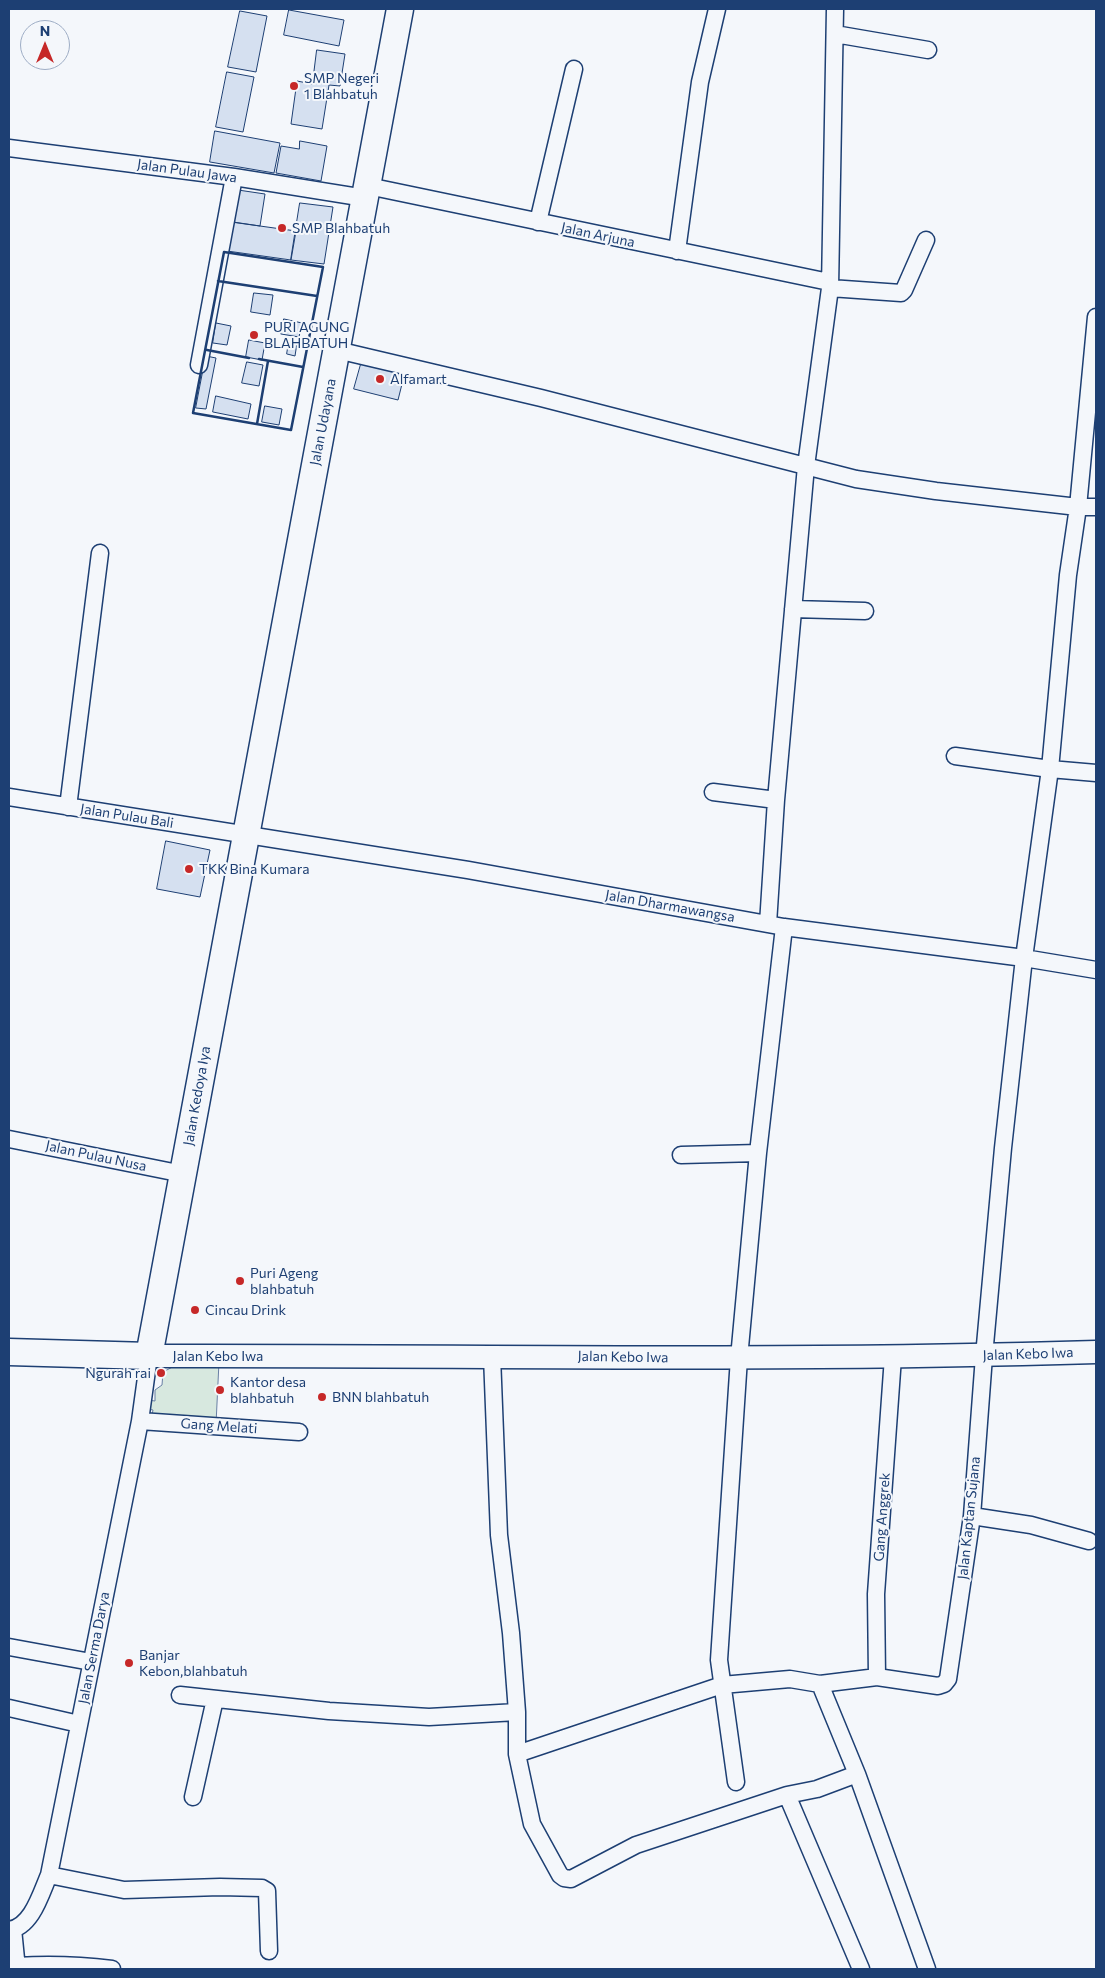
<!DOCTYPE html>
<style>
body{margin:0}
#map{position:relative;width:1105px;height:1978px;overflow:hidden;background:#f4f7fb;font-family:Commissioner,sans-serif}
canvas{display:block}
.frame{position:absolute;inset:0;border:10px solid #1d3f73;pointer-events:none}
.north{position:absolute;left:20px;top:20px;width:50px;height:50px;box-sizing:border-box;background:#f4f7fb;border:1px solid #9eadc5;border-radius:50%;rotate:0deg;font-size:14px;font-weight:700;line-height:20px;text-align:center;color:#1d3f73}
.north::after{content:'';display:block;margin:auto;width:18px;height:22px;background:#c62828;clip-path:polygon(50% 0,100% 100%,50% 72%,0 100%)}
</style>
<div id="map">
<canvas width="1105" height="1978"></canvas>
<div class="frame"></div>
<div class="north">N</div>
</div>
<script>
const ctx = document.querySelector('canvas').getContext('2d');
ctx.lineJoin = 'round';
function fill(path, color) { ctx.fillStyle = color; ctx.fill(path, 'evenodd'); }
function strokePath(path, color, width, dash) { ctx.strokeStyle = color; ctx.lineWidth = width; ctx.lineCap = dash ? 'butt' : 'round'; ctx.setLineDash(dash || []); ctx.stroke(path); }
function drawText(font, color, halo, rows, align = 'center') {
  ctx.font = font + ' Commissioner,sans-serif'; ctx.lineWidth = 4; ctx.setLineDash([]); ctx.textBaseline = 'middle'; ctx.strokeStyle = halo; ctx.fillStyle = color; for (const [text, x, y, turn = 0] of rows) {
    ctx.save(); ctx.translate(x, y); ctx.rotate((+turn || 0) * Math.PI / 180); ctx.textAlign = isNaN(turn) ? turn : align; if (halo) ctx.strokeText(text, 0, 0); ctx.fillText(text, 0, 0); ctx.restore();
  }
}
const green = new Path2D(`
 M219 1362 216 1424 151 1419 153 1410 148 1409V1400L155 1401V1390L162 1385 163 1372 180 1363Z`);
fill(green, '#d7e8df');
strokePath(green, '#687fa3', 1);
const building = new Path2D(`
 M289 10 344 20 339 46 284 35Z
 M240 11 267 16 256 72 228 67Z
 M317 50 345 54 340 86 329 85 322 129 291 124 297 81 312 84Z
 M227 72 254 77 243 132 216 127Z
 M215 131 280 143 274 173 210 162Z
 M300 141 327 146 321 181 276 173 281 146 299 149Z
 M238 190 265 194 260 226 233 222Z
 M300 203 333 207 324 264 291 260Z
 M231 222 296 231 291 260 227 251Z
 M254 293 273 295 270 315 251 312Z
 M284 319 302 323 299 337 281 334Z
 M216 323 231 326 227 345 213 343Z
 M249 340 265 343 262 360 246 357Z
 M289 342 297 343 295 356 287 354Z
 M206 356 216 358 206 409 196 408Z
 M363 357 406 368 398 400 354 389Z
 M247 362 263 365 259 386 242 383Z
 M216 396 251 404 248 419 213 412Z
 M265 406 282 409 279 425 262 422Z
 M166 841 210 850 200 897 157 889Z`);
fill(building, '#d5e0f0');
strokePath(building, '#1d3f73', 1);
const minor = new Path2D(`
 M835 34 928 50
 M9 148 234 177 365 198
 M368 186 829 282
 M538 222 574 69
 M677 251 700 82 717 9
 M830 288 901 293 904 290 926 240
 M337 350 541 398 856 479 936 491 1078 507H1096
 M199 365 234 177
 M793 609 865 611
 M955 756 1050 769 1096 773
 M713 792 776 800
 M9 797 468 870 784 927 1024 958 1096 970
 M68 807 100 553
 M768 924 776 800 806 466 830 288 835 9
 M9 1139 183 1174
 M681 1155 758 1153
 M492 1356 499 1535 511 1633 517 1712V1754L532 1824 560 1875 564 1878 571 1879 636 1845 787 1795 817 1789 857 1774
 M140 1421 299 1432
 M972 1516 1031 1525 1089 1541
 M9 1647 91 1662
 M877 1677 876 1594 893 1357
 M820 1684 857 1774 927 1969
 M180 1695 329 1711 429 1717 517 1712
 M9 1708 79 1724
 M517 1754 722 1685 790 1679 820 1684 877 1677 938 1686 944 1684 948 1679 972 1516 984 1356 1003 1148 1024 958 1050 769 1068 575 1078 507 1096 317
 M736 1782 719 1660 739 1358 758 1153 784 927
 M787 1795 861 1969
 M193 1797 215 1699
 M49 1875 124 1890 220 1887 262 1888 267 1891 269 1951
 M13 1929 17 1969
 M9 1930C32 1927 41 1893 49 1875L140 1421 149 1356
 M17 1966C49 1964 80 1965 112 1969`);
const secondary = new Path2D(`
 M149 1356C465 1355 781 1362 1096 1352`);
const trunk = new Path2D(`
 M9 1352 149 1356 400 9`);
strokePath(minor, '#1d3f73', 19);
strokePath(secondary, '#1d3f73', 25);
strokePath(trunk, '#1d3f73', 29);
strokePath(minor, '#f4f7fb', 16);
strokePath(secondary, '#f4f7fb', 22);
strokePath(trunk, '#f4f7fb', 26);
strokePath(new Path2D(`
 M224 252 323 267 291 430 193 413Z
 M218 281 317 296
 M207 350 249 358
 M259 359 303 367
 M257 424 268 361`), '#1d3f73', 2.5);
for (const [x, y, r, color] of [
 [294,86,5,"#c62828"],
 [282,228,5,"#c62828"],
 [254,335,5,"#c62828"],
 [380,379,5,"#c62828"],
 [189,869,5,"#c62828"],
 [240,1281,5,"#c62828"],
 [195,1310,5,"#c62828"],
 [161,1373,5,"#c62828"],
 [220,1390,5,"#c62828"],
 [322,1397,5,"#c62828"],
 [129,1663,5,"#c62828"]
]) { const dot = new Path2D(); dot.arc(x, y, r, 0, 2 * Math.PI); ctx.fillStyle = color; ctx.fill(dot); strokePath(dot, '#f4f7fb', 2); }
drawText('14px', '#1d3f73', '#f4f7fb', [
 ["SMP Negeri",304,78],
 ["1 Blahbatuh",304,94],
 ["SMP Blahbatuh",292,228],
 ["PURI AGUNG",264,327],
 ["BLAHBATUH",264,343],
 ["Alfamart",390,379],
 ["TKK Bina Kumara",199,869],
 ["Puri Ageng",250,1273],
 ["blahbatuh",250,1289],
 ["Cincau Drink",205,1310],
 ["Ngurah rai",151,1373,"right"],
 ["Kantor desa",230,1382],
 ["blahbatuh",230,1398],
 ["BNN blahbatuh",332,1397],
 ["Banjar",139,1655],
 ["Kebon,blahbatuh",139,1671]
], 'left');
drawText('14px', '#1d3f73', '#f4f7fb', [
 ["Jalan Pulau Jawa",187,171,8],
 ["Jalan Arjuna",598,235,12],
 ["Jalan Udayana",323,422,-79],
 ["Jalan Pulau Bali",127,816,9],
 ["Jalan Dharmawangsa",670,906,10],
 ["Jalan Kedoya Iya",197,1096,-80],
 ["Jalan Pulau Nusa",96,1156,12],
 ["Jalan Kebo Iwa",1028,1354,-2],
 ["Jalan Kebo Iwa",218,1356],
 ["Jalan Kebo Iwa",623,1357,1],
 ["Gang Melati",219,1426,4],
 ["Gang Anggrek",882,1517,-86],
 ["Jalan Kaptan Sujana",969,1518,-84],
 ["Jalan Serma Darya",94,1648,-79]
]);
</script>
